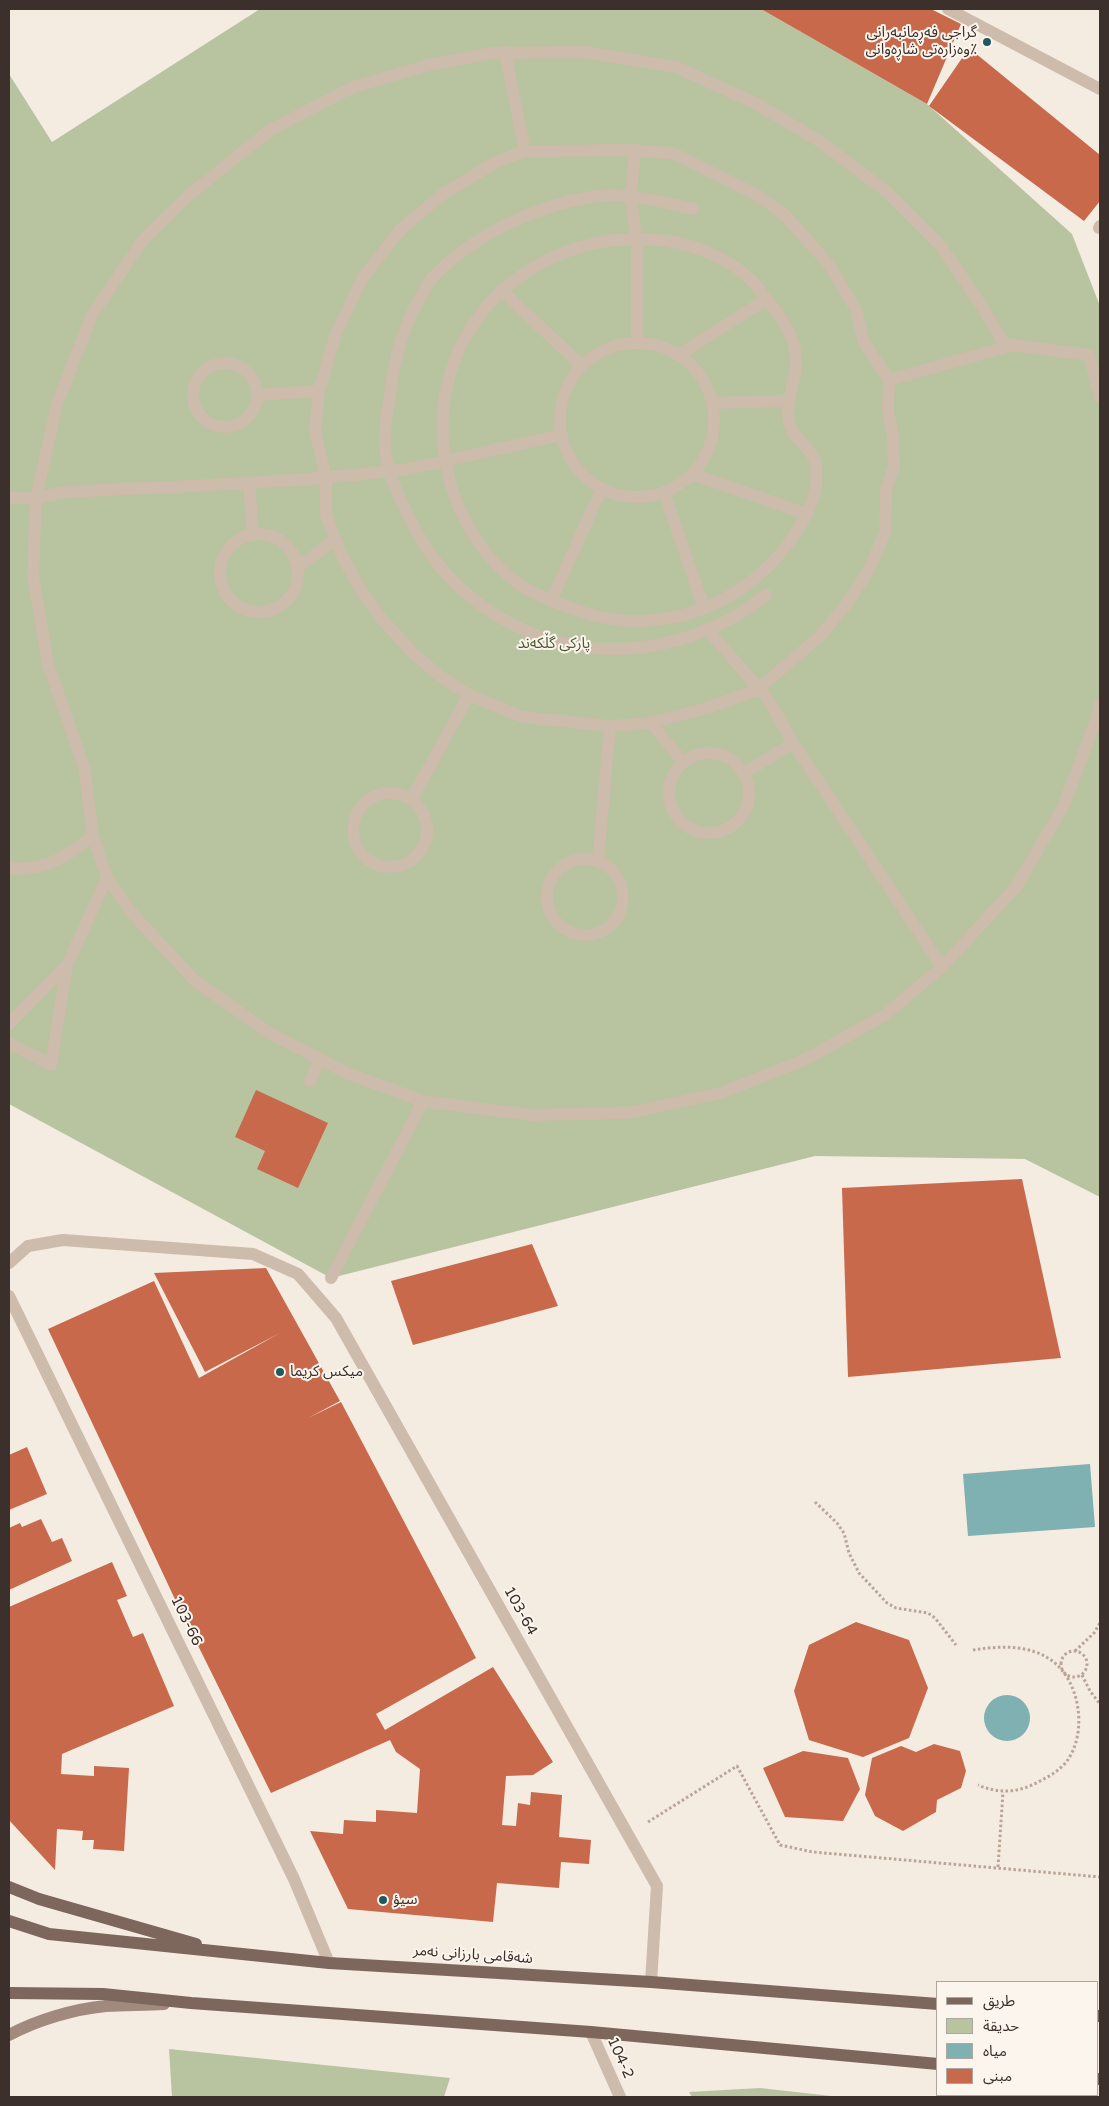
<!DOCTYPE html>
<meta charset="utf-8">
<style>
body{margin:0}
#map{position:relative;width:1109px;height:2106px;overflow:hidden;background:#f4ebe1;font-family:"Varela Round","Noto Sans Arabic",sans-serif}
canvas{display:block}
.frame{position:absolute;inset:0;border:10px solid #3b302b;pointer-events:none}
.legend{position:absolute;left:936px;top:1981px;width:162px;height:115px;box-sizing:border-box;background:#fbf5ee;border:1px solid #aea6a0;margin:0;padding:6px 9px;list-style:none;font-size:15px;color:#3b302b}
.legend li{display:flex;align-items:center;gap:10px;height:25px}
.legend b{width:25px;border:1px solid #aea6a0}
</style>
<div id="map">
<canvas width="1109" height="2106"></canvas>
<div class="frame"></div>
<ul class="legend">
<li><b style="height:6px;background:#7d675c"></b>طريق</li>
<li><b style="height:14px;background:#b8c4a0"></b>حديقة</li>
<li><b style="height:14px;background:#7fb0b2"></b>مياه</li>
<li><b style="height:14px;background:#c8694b"></b>مبنى</li>
</ul>
</div>
<script>
const ctx = document.querySelector('canvas').getContext('2d');
ctx.lineJoin = 'round';
function fill(path, color) { ctx.fillStyle = color; ctx.fill(path, 'evenodd'); }
function strokePath(path, color, width, dash) { ctx.strokeStyle = color; ctx.lineWidth = width; ctx.lineCap = dash ? 'butt' : 'round'; ctx.setLineDash(dash || []); ctx.stroke(path); }
function drawText(font, color, halo, rows, align = 'center') {
  ctx.font = font + ' "Varela Round","Noto Sans Arabic",sans-serif'; ctx.lineWidth = 4; ctx.setLineDash([]); ctx.textBaseline = 'middle'; ctx.strokeStyle = halo; ctx.fillStyle = color; for (const [text, x, y, turn = 0] of rows) {
    ctx.save(); ctx.translate(x, y); ctx.rotate((+turn || 0) * Math.PI / 180); ctx.textAlign = isNaN(turn) ? turn : align; if (halo) ctx.strokeText(text, 0, 0); ctx.fillText(text, 0, 0); ctx.restore();
  }
}
fill(new Path2D(`
 M260 9H761L927 104 1072 234 1100 306V1197L1025 1159 815 1156 331 1278 9 1104V74L52 142Z
 M169 2049 450 2078 444 2097H172Z
 M760 2088 840 2097H692L689 2092Z`), '#b8c4a0');
fill(new Path2D(`
 M1090 1464 1095 1527 968 1536 963 1474Z
 M984 1718a23 23 0 1 1 46 0a23 23 0 1 1-46 0Z`), '#7fb0b2');
fill(new Path2D(`
 M761 9H931L961 24 927 104Z
 M969 48 1100 155V201L1084 221 929 106Z
 M256 1090 328 1123 298 1188 257 1169 265 1151 235 1137Z
 M1022 1179 1061 1358 848 1377 842 1188Z
 M532 1244 558 1306 413 1345 391 1281Z
 M266 1268 340 1401 308 1418 341 1402 476 1658 376 1714 385 1730 493 1667 553 1762 533 1775 506 1776 502 1825 516 1826 518 1803 530 1805 531 1792 562 1795 559 1837 591 1840 589 1864 561 1862 559 1888 497 1883 493 1922 348 1909 310 1831 343 1834 344 1820 376 1822V1810L417 1813 420 1769 396 1752 390 1740 271 1793 173 1595 48 1329 154 1281 199 1378 280 1333 205 1372 154 1273Z
 M27 1447 47 1494 9 1510V1455Z
 M41 1519 52 1542 62 1538 72 1561 9 1590V1528L20 1523 22 1527Z
 M112 1562 127 1596 117 1600 133 1637 143 1633 174 1706 62 1754 61 1774 94 1776V1766L129 1768 124 1851 93 1849 94 1840H82L83 1831 57 1829 55 1870 9 1820V1607Z
 M856 1622 909 1640 928 1688 909 1738 863 1757 809 1740 794 1691 809 1645Z
 M934 1744 960 1751 966 1771 961 1788 937 1800 936 1812 903 1831 875 1816 865 1795 872 1758 901 1746 916 1752Z
 M803 1751 848 1758 860 1789 843 1821 785 1817 763 1768Z`), '#c8694b');
strokePath(new Path2D(`
 M815 1502 837 1523 844 1533 849 1553 859 1573 887 1603 896 1608 928 1613 935 1618 956 1645
 M973 1650C999 1646 1028 1644 1051 1660 1080 1680 1088 1732 1067 1761 1060 1770 1050 1776 1040 1781 1019 1793 999 1794 978 1785
 M1061 1664a13 13 0 1 1 26 0a13 13 0 1 1-26 0Z
 M1075 1651 1094 1633 1100 1623
 M1082 1675 1090 1691 1100 1704
 M648 1822 737 1766 780 1845 813 1852 1100 1877
 M998 1867 1003 1792`), '#b9a596', 3, [2.5, 2.5]);
strokePath(new Path2D(`
 M948 9 1100 89
 M1099 228 1100 226`), '#cdbbac', 12);
strokePath(new Path2D(`
 M505 52 525 151
 M635 150 631 197 637 247V343
 M694 209C663 203 630 192 598 196 539 204 474 234 432 278 427 283 424 292 420 298 402 328 394 360 390 394 387 414 383 437 386 456 389 479 408 516 419 536 463 613 554 660 643 647 674 643 707 632 734 617 745 611 756 602 766 595
 M613 240C631 240 650 238 668 241 695 245 729 259 749 278 757 285 762 294 769 302 783 320 795 336 796 360 797 382 783 403 790 426 795 441 815 450 816 466 819 487 812 504 802 523 773 572 726 608 669 618 633 625 602 620 568 607 551 601 534 594 519 584 489 563 464 526 453 492 414 370 488 258 613 240Z
 M501 290 582 366
 M560 420a77 77 0 1 1 154 0a77 77 0 1 1-154 0Z
 M680 354 767 299
 M193 395a32 32 0 1 1 64 0a32 32 0 1 1-64 0Z
 M889 380 888 410 893 436 894 467 886 490 885 532 869 570 846 605 819 637 757 690 707 708 651 723 610 726 523 717 469 695 440 676 413 653 382 619 361 590 343 558 326 515V478L315 431 319 391 336 333 362 279 400 230 443 194 496 162 525 151 635 150 675 154 757 195 785 215 830 266 856 310 864 342 889 380 1006 347
 M258 395 319 391
 M1100 397 1089 355 1011 345 1006 347 981 305 941 246 887 192 821 142 755 103 676 67 585 52 492 53 429 65 353 87 270 130 189 195 143 240 92 315 57 404 36 498 33 576 48 664 84 767 93 836 107 878 132 913 194 980 271 1034 349 1074 423 1101 530 1115 628 1113 721 1093 806 1059 885 1015 942 967 1016 887 1063 807 1096 720 1100 704
 M713 403 788 401
 M692 474 807 514
 M249 483 253 534
 M664 492 704 608
 M9 498H36L65 492C180 486 295 483 409 469L561 435
 M220 573a39 39 0 1 1 78 0a39 39 0 1 1-78 0Z
 M298 567 335 540
 M551 601 602 488
 M707 629 768 699 793 743 942 967
 M651 723 683 762
 M669 793a40 40 0 1 1 80 0a40 40 0 1 1-80 0Z
 M743 774 793 743
 M353 830a37 37 0 1 1 74 0a37 37 0 1 1-74 0Z
 M411 800 469 695
 M547 897a38 38 0 1 1 76 0a38 38 0 1 1-76 0Z
 M598 861 610 726
 M9 868C46 872 65 857 93 836
 M9 1024 67 965
 M9 1043 51 1065 67 965 107 878
 M310 1081 320 1059
 M9 1263 28 1246 63 1240 253 1254 298 1274 336 1318 657 1886 651 1982
 M331 1278 423 1101
 M9 1296 294 1879 329 1963
 M591 2032 620 2097`), '#cdbbac', 12);
strokePath(new Path2D(`
 M9 2035C37 2020 74 2009 106 2006 125 2005 145 2005 164 2004`), '#a18a7d', 12);
strokePath(new Path2D(`
 M9 1887 39 1899 196 1944
 M9 1921 49 1934 329 1963 651 1982 938 2004
 M9 1993 103 1994 191 2003 591 2032 938 2064
 M1098 2016H1100
 M1098 2079H1100`), '#7d675c', 12);
for (const [x, y, r, color] of [
 [987,42,5,"#1f5a5e"],
 [280,1372,5,"#1f5a5e"],
 [383,1900,5,"#1f5a5e"]
]) { const dot = new Path2D(); dot.arc(x, y, r, 0, 2 * Math.PI); ctx.fillStyle = color; ctx.fill(dot); strokePath(dot, '#fbf5ee', 2); }
drawText('15px', '#3b302b', '#fbf5ee', [
 ["گراجی فەڕمانبەرانی",977,33,"right"],
 ["وەزارەتی شاڕەوانی٪",977,50,"right"],
 ["ميكس كريما",290,1372],
 ["سيؤ",393,1900]
], 'left');
drawText('15px', '#4a5a2e', '#fbf5ee', [
 ["پارکی گڵکەند",554,644]
]);
drawText('15px', '#3b302b', '#fbf5ee', [
 ["103-64",520,1611,61],
 ["103-66",186,1621,64],
 ["شەقامی بارزانی نەمر",473,1955,4],
 ["104-2",620,2058,66]
]);
</script>
